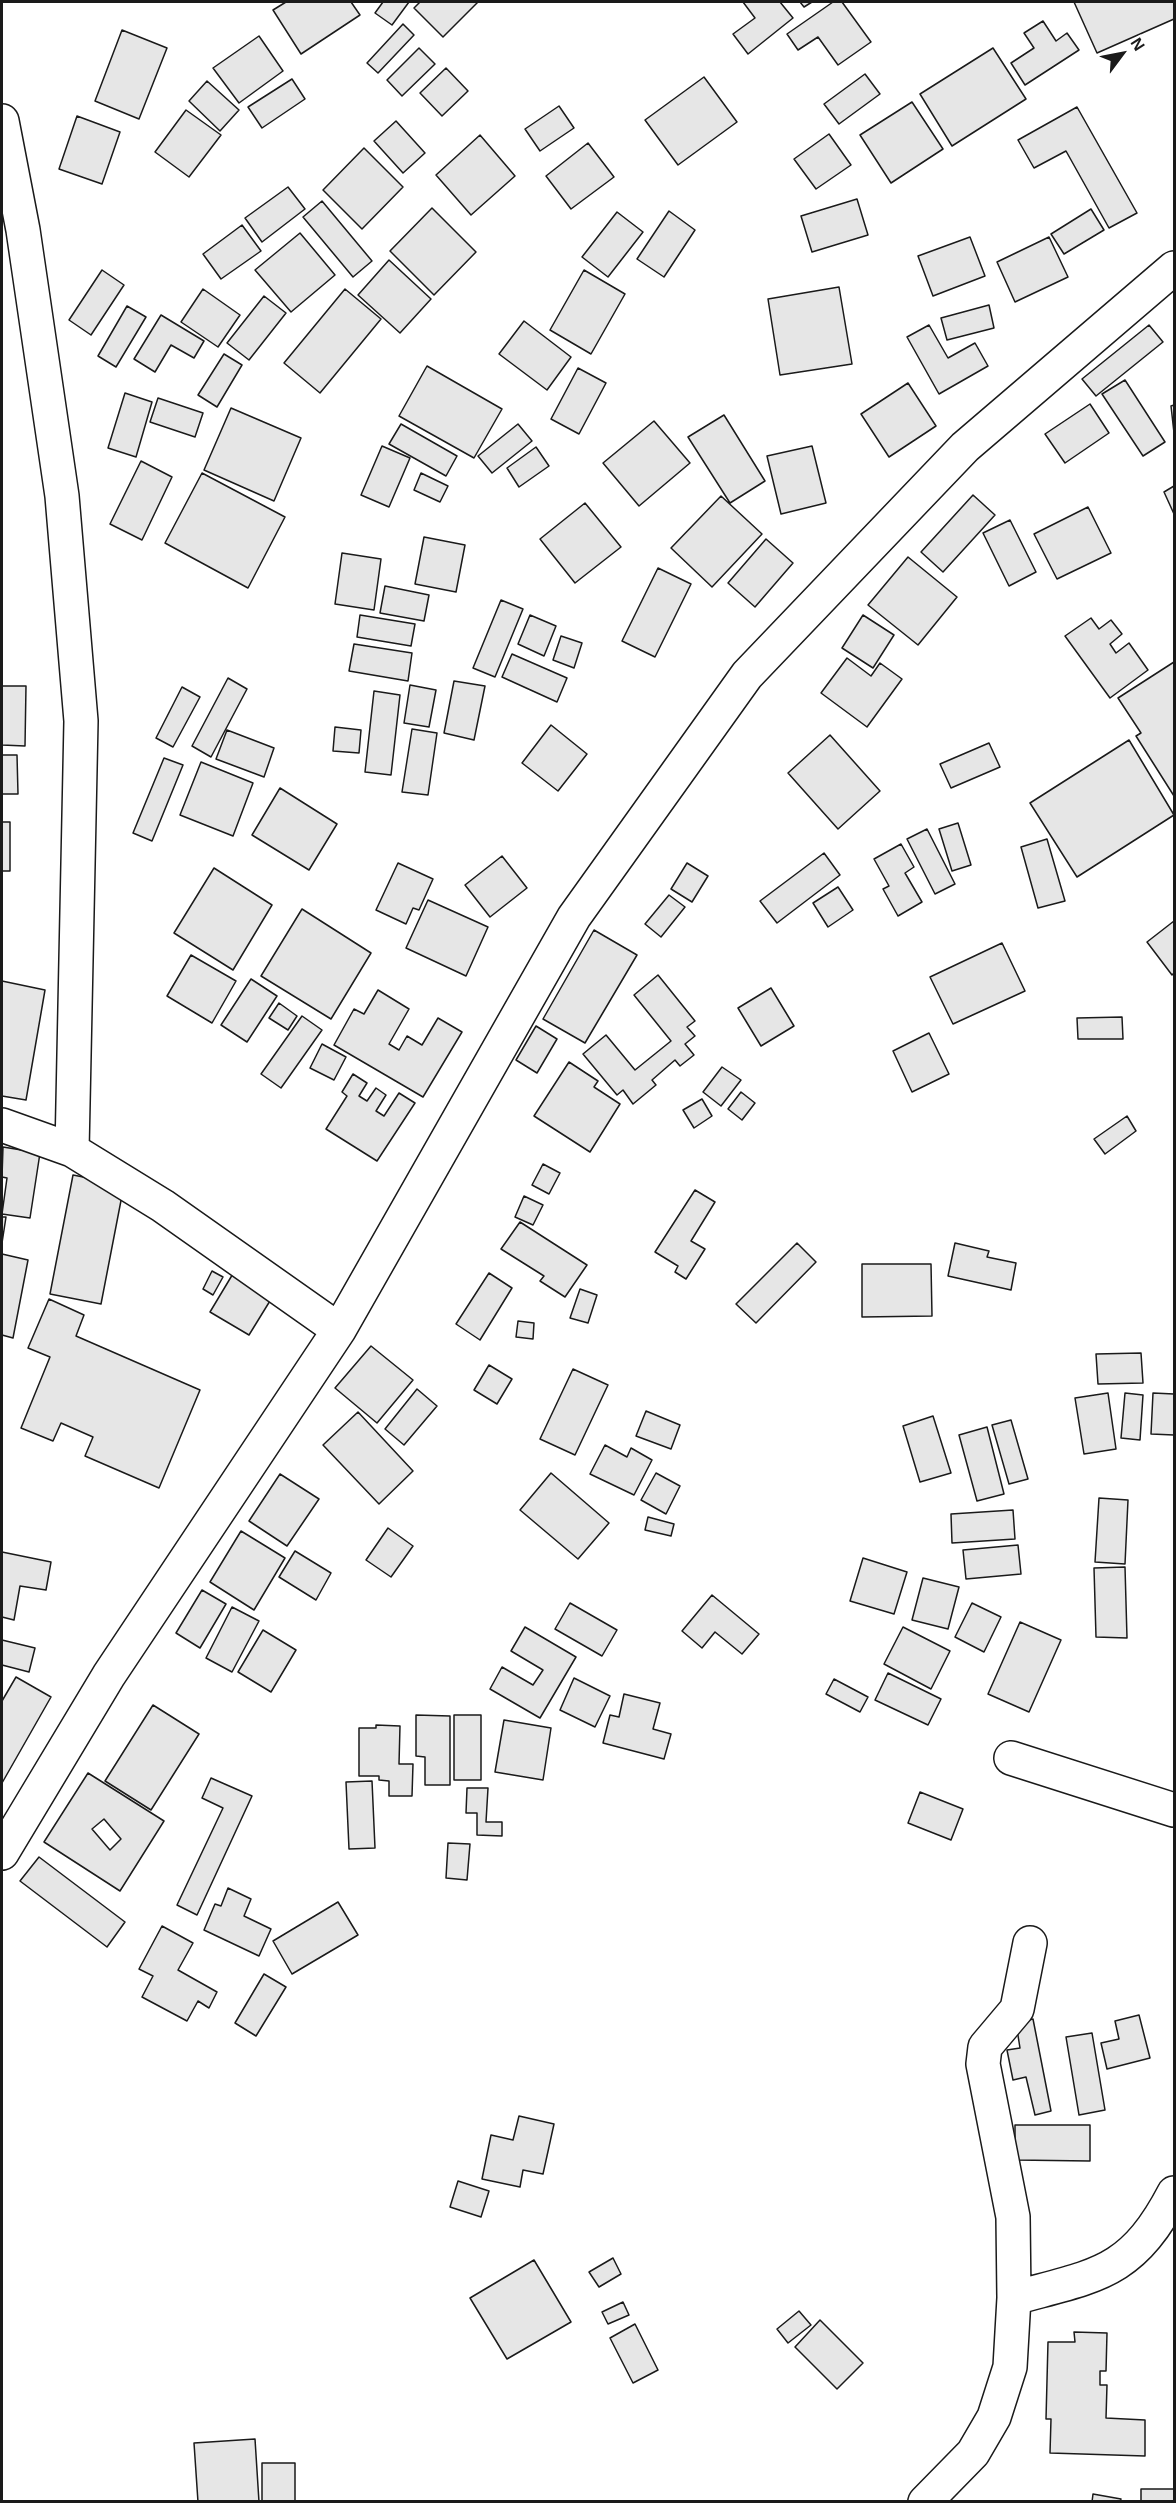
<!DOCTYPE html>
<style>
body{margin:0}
#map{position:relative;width:1176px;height:2503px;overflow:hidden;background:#fff;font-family:Helvetica,sans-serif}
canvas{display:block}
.frame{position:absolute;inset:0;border:3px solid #1a1a1a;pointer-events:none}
.north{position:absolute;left:1092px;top:24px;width:60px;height:60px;-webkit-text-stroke:4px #fff;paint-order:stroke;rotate:58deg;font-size:16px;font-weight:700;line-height:24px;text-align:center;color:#1a1a1a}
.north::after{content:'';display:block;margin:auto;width:21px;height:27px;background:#1a1a1a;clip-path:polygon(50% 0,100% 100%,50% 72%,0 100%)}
</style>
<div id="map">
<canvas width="1176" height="2503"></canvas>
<div class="frame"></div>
<div class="north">N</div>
</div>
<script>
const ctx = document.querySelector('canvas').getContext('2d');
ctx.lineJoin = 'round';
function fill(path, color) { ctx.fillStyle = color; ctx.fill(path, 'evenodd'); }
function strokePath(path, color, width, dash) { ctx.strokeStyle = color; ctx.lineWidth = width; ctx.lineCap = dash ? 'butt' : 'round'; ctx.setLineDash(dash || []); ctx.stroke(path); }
const building = new Path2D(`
 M286 2H351L360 15 301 54 273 10Z
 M383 2H409L392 25 375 13Z
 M420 2H478L443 37 414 8Z
 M743 2H780L793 18 748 54 733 34 755 18Z
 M800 2H812L804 7Z
 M833 2H842L871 42 838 65 818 37 798 50 787 34Z
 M1074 2H1174V19L1097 53Z
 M1043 21 1056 41 1067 33 1079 50 1025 85 1011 63 1034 48 1024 33Z
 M403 24 414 35 378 73 367 63Z
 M122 30 167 48 139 119 95 101Z
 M259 36 283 71 239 103 213 68Z
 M419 48 435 64 402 96 387 80Z
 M993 48 1026 99 952 146 920 94Z
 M446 68 468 91 442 116 420 93Z
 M865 74 880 94 839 124 824 104Z
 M704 77 737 122 678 165 645 120Z
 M292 79 305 99 262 128 248 107Z
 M207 81 239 110 220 131 189 101Z
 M912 102 943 149 891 183 860 135Z
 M559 106 574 128 540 151 525 129Z
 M1077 107 1137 213 1109 228 1066 151 1034 168 1018 140Z
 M186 110 221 135 189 177 155 152Z
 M77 116 120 132 102 184 59 169Z
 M396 121 425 153 403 173 374 141Z
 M829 134 851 165 816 189 794 159Z
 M480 135 515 176 471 215 436 175Z
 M588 143 614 177 571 209 546 176Z
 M364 148 403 187 362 229 323 190Z
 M288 187 305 209 262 242 245 218Z
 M857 199 868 235 812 252 801 216Z
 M322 201 372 261 353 277 303 217Z
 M432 208 476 252 434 295 390 251Z
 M1091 209 1104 230 1064 254 1051 234Z
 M669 211 695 230 664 277 637 259Z
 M617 212 643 232 608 277 582 257Z
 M242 225 261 251 221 279 203 254Z
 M300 233 335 275 291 312 255 270Z
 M970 237 985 276 933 296 918 256Z
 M1049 237 1068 277 1015 302 997 262Z
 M389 260 431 299 400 333 358 295Z
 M102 270 124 285 91 335 69 320Z
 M584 270 625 294 591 354 550 330Z
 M839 287 852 364 780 375 768 299Z
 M203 289 240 315 218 347 181 322Z
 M345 289 381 319 320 393 284 363Z
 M264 296 286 313 249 360 227 343Z
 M989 305 994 328 947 340 941 318Z
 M127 306 146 317 116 367 98 356Z
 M161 315 204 341 194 358 171 345 155 372 134 359Z
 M524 321 571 357 547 390 499 354Z
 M929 325 948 358 975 343 988 366 939 394 907 337Z
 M1149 325 1163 342 1096 396 1082 379Z
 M224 354 242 365 217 407 198 395Z
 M427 366 502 409 474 458 399 416Z
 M578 368 606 383 579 434 551 419Z
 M1125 380 1165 442 1143 456 1102 394Z
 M908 383 936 426 889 457 861 414Z
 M125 393 152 402 136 457 108 448Z
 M158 398 203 413 195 437 150 422Z
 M1090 404 1109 433 1065 463 1045 434Z
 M1174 405V433L1171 406Z
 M231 408 301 438 274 501 204 470Z
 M724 415 765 481 730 503 688 437Z
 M654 421 690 463 639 506 603 463Z
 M401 424 457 456 446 476 389 444Z
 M518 424 532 441 492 473 478 456Z
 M382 446 410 458 389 507 361 495Z
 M812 446 826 503 781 514 767 456Z
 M536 447 549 466 519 487 507 468Z
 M141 461 172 477 142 540 110 524Z
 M202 473 285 517 248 588 165 543Z
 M421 473 448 486 440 502 414 490Z
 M1174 486V514L1164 492Z
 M973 495 995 515 943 572 921 552Z
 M721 496 762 534 712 587 671 548Z
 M585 503 621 547 575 583 540 539Z
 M1088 507 1111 553 1057 579 1034 534Z
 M1010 520 1036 572 1009 586 983 533Z
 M424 537 465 545 456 592 415 584Z
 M766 539 793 563 755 607 728 583Z
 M342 553 381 559 374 610 335 604Z
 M908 557 957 597 918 645 868 605Z
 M658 568 691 584 655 657 622 641Z
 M385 586 429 595 424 621 380 613Z
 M501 600 523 609 495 677 473 668Z
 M360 615 415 624 411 646 357 637Z
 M530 615 556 626 544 656 518 644Z
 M863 615 894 635 873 668 842 648Z
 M1091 618 1099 629 1111 620 1122 634 1110 644 1116 653 1129 643 1148 670 1110 698 1065 636Z
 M561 636 582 643 574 668 553 660Z
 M354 644 412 653 408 681 349 671Z
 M512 654 567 678 557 702 502 677Z
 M847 658 871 676 880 663 902 679 867 727 821 693Z
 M1174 662V796L1136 736 1141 733 1118 698Z
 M228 678 247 689 211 757 192 746Z
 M454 681 485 686 474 740 444 733Z
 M410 685 436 690 429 727 404 723Z
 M2 686H26L25 746 2 745Z
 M182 687 200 697 173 747 156 738Z
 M374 691 400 695 391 775 365 772Z
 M551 725 587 754 558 791 522 763Z
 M335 727 361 730 359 753 333 751Z
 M412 729 437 733 428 795 402 792Z
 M227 730 274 748 264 777 216 759Z
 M830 735 880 791 838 829 788 773Z
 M1129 740 1174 815 1077 877 1030 803Z
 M989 743 1000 767 951 788 940 764Z
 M2 755H17L18 794H2Z
 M164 758 183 765 152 841 133 833Z
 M201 762 253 783 233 836 180 815Z
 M280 788 337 824 309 870 252 835Z
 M2 822H10V871H2Z
 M958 823 971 865 952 871 939 829Z
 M927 829 955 884 935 894 907 839Z
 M1047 839 1065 901 1038 908 1021 847Z
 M901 844 914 867 905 873 922 902 898 916 883 889 889 886 874 859Z
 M824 853 840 875 777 923 760 901Z
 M502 856 527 888 490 917 465 885Z
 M398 863 433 879 419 910 413 908 406 924 376 910Z
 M687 863 708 876 692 902 671 889Z
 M214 868 272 905 233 970 174 933Z
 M838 887 853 910 828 927 813 903Z
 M669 895 685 907 661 937 645 924Z
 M428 900 488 927 466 976 406 948Z
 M302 909 371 953 331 1019 261 976Z
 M1174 921V973L1172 975 1147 942Z
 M594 930 637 955 585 1043 543 1019Z
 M1002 943 1025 991 953 1024 930 977Z
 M191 955 236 981 212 1023 167 996Z
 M658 975 695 1021 687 1027 695 1036 685 1044 694 1055 680 1066 675 1060 652 1080 656 1085 633 1104 623 1090 617 1095 583 1054 606 1035 635 1070 671 1041 634 995Z
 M251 979 277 996 247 1042 221 1025Z
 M2 981 45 990 26 1100 2 1096Z
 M771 988 794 1026 761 1046 738 1008Z
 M378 990 409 1009 389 1044 399 1050 407 1036 422 1045 438 1018 462 1032 423 1097 334 1045 354 1009 364 1014Z
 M279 1003 297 1016 288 1030 269 1018Z
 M302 1016 322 1030 281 1088 261 1074Z
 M1122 1017 1123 1039H1078L1077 1018Z
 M536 1026 557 1039 537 1073 516 1060Z
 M929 1033 949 1074 912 1092 893 1051Z
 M322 1044 346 1057 334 1080 310 1068Z
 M569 1062 598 1081 594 1087 620 1104 590 1152 534 1116Z
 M722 1067 741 1080 721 1106 703 1092Z
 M353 1074 367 1083 359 1096 367 1101 376 1088 386 1095 376 1111 384 1116 399 1093 415 1103 377 1161 326 1129 347 1096 342 1092Z
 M741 1092 755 1103 742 1120 728 1109Z
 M702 1099 712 1116 694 1128 683 1110Z
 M1127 1116 1136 1131 1105 1154 1094 1139Z
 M3 1147 40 1153 30 1218 2 1214 7 1178 2 1177Z
 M543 1164 560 1173 549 1194 532 1185Z
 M73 1175 124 1185 101 1304 50 1294Z
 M695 1190 715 1202 691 1241 705 1249 686 1279 675 1272 678 1266 655 1252Z
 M524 1196 543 1205 533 1225 515 1217Z
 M2 1217H6L2 1243Z
 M520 1222 587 1265 565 1297 540 1281 544 1276 501 1249Z
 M797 1243 816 1262 756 1323 736 1304Z
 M955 1243 989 1251 987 1257 1016 1263 1011 1290 948 1276Z
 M2 1254 28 1260 13 1338 2 1335Z
 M862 1264H931L932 1316 862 1317Z
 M212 1271 223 1277 213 1295 203 1289Z
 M234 1272 273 1296 249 1335 210 1312Z
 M489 1273 512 1288 480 1340 456 1324Z
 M580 1289 597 1295 588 1323 570 1318Z
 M49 1299 84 1315 76 1336 200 1390 159 1488 85 1456 93 1437 61 1423 53 1441 21 1428 50 1357 28 1348Z
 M518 1321 534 1323 533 1339 516 1337Z
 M371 1346 413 1380 377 1423 335 1388Z
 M1141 1353 1143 1383 1098 1384 1096 1354Z
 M489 1365 512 1379 497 1404 474 1390Z
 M573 1369 608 1385 575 1455 540 1439Z
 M417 1389 437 1406 404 1445 385 1429Z
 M1108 1393 1116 1449 1084 1454 1075 1398Z
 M1125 1393 1143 1395 1140 1440 1121 1438Z
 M1153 1393 1174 1394V1435L1151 1434Z
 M646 1411 680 1425 671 1449 636 1436Z
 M358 1412 413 1471 379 1504 323 1445Z
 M933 1416 951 1473 920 1482 903 1426Z
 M1011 1420 1028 1479 1009 1484 992 1425Z
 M987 1427 1004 1494 977 1501 959 1435Z
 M605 1445 627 1457 631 1448 652 1460 634 1495 590 1474Z
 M551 1473 609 1523 578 1559 520 1510Z
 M656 1473 680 1486 666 1514 641 1500Z
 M280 1474 319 1499 287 1546 249 1521Z
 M1099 1498 1128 1500 1125 1564 1095 1562Z
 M1013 1510 1015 1539 952 1543 951 1514Z
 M648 1517 674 1524 671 1536 645 1530Z
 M388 1528 413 1546 391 1577 366 1560Z
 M241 1531 285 1558 254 1610 210 1582Z
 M1018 1545 1021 1574 966 1579 963 1550Z
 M295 1551 331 1573 316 1600 279 1577Z
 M2 1552 51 1562 46 1590 20 1586 14 1620 2 1617Z
 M863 1558 907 1572 894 1614 850 1601Z
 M1125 1567 1127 1638 1096 1637 1094 1568Z
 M923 1578 959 1587 948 1629 912 1620Z
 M202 1590 226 1604 200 1648 176 1633Z
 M712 1595 759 1634 742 1654 715 1632 702 1648 682 1631Z
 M570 1603 617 1630 602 1656 555 1629Z
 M972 1603 1001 1617 984 1652 955 1637Z
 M232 1607 259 1621 232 1672 206 1658Z
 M1020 1622 1061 1640 1029 1712 988 1694Z
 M525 1627 576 1657 540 1718 490 1689 502 1667 533 1685 543 1670 511 1651Z
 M903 1627 950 1651 931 1689 884 1664Z
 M263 1630 296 1650 271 1692 238 1672Z
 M2 1640 35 1648 29 1672 2 1665Z
 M888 1673 941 1699 928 1725 875 1700Z
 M16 1677 51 1697 2 1783V1701Z
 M574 1678 610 1696 595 1727 560 1710Z
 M834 1679 868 1697 860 1712 826 1694Z
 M624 1694 660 1703 653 1729 671 1734 664 1759 603 1743 610 1715 619 1717Z
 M153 1705 199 1734 151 1810 105 1781Z
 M416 1715 450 1716V1785H425V1757L416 1756Z
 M454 1715H481V1780H454Z
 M504 1720 551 1728 543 1780 495 1772Z
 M376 1725 400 1726 399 1764H413L412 1796H389V1781L379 1780V1776H359V1728H376Z
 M88 1773 164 1821 120 1891 44 1842ZM104 1819 121 1839 110 1850 92 1829Z
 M211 1778 252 1796 197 1915 177 1905 223 1808 202 1798Z
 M372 1781 375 1848 349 1849 346 1782Z
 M467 1788H488L486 1822H502V1836L477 1835V1813H466Z
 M920 1792 963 1809 951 1840 908 1823Z
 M448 1843 470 1844 467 1880 446 1878Z
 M39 1857 125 1922 107 1947 20 1881Z
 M228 1888 251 1899 244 1916 271 1929 259 1956 204 1930 215 1904 221 1906Z
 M338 1902 358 1935 292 1974 273 1941Z
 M162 1926 193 1943 178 1970 217 1992 209 2008 198 2001 187 2021 142 1997 153 1976 139 1969Z
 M264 1974 286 1987 256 2036 235 2023Z
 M1139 2015 1150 2058 1107 2069 1101 2043 1119 2039 1115 2021Z
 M1033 2019 1051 2111 1035 2115 1026 2077 1013 2080 1007 2050 1020 2048 1016 2023Z
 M1092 2033 1105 2110 1079 2115 1066 2037Z
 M519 2116 554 2124 543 2174 523 2170 520 2187 482 2179 491 2135 513 2140Z
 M1015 2125H1090V2161L1015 2160Z
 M458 2181 489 2191 481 2217 450 2207Z
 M613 2258 621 2274 599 2287 589 2272Z
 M534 2260 571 2322 507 2359 470 2298Z
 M623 2302 629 2315 608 2324 602 2312Z
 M799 2311 811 2325 788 2343 777 2329Z
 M820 2320 863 2363 837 2389 795 2347Z
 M635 2324 658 2370 633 2383 610 2338Z
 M1074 2332 1107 2333 1106 2371H1100V2385H1107L1106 2418 1145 2420V2456L1050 2453 1051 2419H1046L1048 2342H1075Z
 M255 2439 259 2502H198L194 2443Z
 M262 2463H295V2502H262Z
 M1141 2489H1174V2502H1141Z
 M1093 2494 1121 2499 1120 2502H1092Z`);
fill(building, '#e6e6e6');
strokePath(building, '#1a1a1a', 1.5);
const street = new Path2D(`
 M2 121 23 230 62 496 81 721 72 1150
 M2 1125 72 1150 163 1206 339 1330
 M1011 1758 1174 1810
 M2 1853 109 1675 339 1330 574 917 747 675 965 447 1174 268
 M1014 2298C1097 2275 1131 2275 1174 2193
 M925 2502 973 2453 994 2417 1010 2367 1014 2298 1013 2217 983 2064 985 2047 1017 2009 1030 1943`);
strokePath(street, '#1a1a1a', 36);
strokePath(street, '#fff', 33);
</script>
